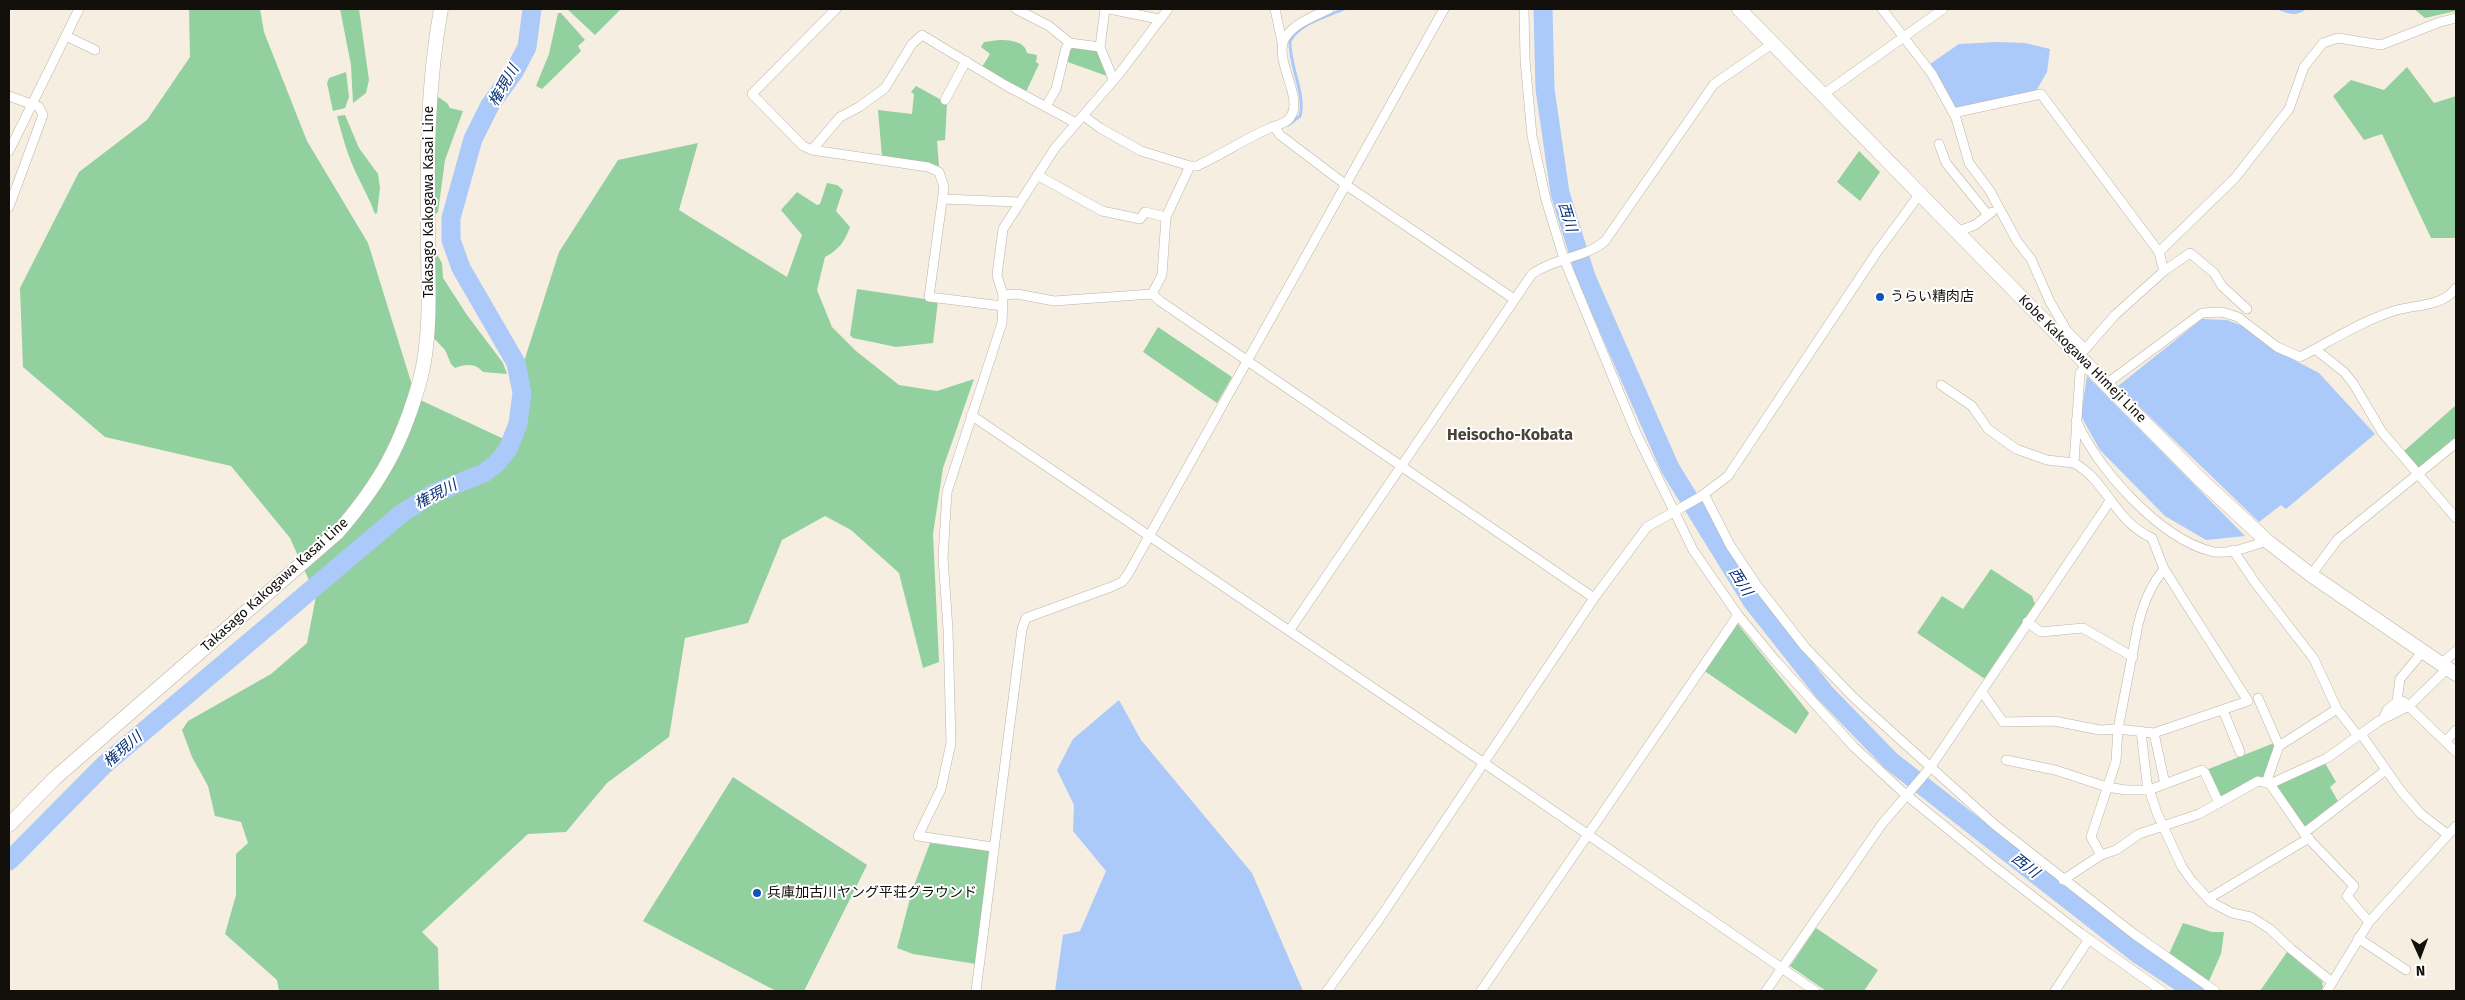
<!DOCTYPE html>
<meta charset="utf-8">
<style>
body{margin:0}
#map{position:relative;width:2465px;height:1000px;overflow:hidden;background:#f6eee0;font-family:"Fira Sans",sans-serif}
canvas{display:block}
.frame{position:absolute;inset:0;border:10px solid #13100b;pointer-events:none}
.north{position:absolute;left:2395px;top:930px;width:50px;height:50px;-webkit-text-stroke:4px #fff;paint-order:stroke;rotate:178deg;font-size:14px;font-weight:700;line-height:20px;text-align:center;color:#13100b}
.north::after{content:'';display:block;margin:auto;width:18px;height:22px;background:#13100b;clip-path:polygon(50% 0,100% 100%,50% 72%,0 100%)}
</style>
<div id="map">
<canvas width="2465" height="1000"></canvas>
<div class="frame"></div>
<div class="north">N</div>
</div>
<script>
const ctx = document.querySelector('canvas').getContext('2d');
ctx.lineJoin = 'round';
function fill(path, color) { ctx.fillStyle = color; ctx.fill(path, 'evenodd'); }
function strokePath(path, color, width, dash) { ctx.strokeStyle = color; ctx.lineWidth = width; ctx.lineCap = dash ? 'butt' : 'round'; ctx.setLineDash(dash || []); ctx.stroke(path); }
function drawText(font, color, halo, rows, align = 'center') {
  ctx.font = font + ' "Fira Sans","Noto Sans JP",sans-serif'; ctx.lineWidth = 4; ctx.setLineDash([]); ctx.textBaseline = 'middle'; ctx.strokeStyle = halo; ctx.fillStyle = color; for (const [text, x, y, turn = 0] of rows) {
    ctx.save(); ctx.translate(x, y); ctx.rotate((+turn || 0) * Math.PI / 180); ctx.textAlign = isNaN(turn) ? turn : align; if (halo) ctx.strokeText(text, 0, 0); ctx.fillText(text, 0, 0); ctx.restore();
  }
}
fill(new Path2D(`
 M189 9H260L264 32 307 141 368 243 416 398 506 440 519 377 559 252 618 160 698 143 679 210 787 277 802 235 781 210 797 192 817 205 820 204 827 183 837 185 843 190 836 211 850 227C845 241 839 250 825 257L817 290 832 327 856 351 899 385 937 391 974 379 943 468 933 534 939 662 923 668 899 573 851 530 825 516 782 540 748 623 685 638 669 737 607 783 566 832 528 834 422 932 438 948 439 991H279L277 980 225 934 236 895V854L248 843 241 822 215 816 208 786 192 757 182 730 188 721 271 674 307 643 316 596 290 538 231 466 105 437 23 367 20 288 79 172 147 120 190 57Z
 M340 9H359L369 80 366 93 353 103 351 65Z
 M567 9H621L595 35Z
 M2414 9H2456V11L2425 18Z
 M558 13H561L585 40 578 46 581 51 542 89 536 86 549 54Z
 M999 40C1009 40 1025 41 1027 53L1037 55 1036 62 1039 64 1025 94 982 67 990 54 981 47 984 42Z
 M1070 46 1098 50 1107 76 1065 61Z
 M2407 67 2434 103 2456 96V238H2431L2382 134 2364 140 2333 96 2351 80 2384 90Z
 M346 72 349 97 345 108 333 111 327 83 329 78Z
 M916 86 947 103 945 140 937 141 939 166 882 157 878 110 912 114 914 94 911 92Z
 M435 95 447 103 450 108 463 111 445 160 438 212 434 215Z
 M345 115 359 148 378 174 380 188 377 213 375 214C370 200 363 188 357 175 348 157 342 135 337 116Z
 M1859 151 1880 172 1860 201 1837 182Z
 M434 249 442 263 443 278 467 315 503 363 507 374 483 372C475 363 466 364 455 368L451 364 445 350 432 336Z
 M857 289 938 301 933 343 896 347 853 338 850 335Z
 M1158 327 1232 377 1217 403 1143 352Z
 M2455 406 2456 440 2423 468 2418 467 2404 451Z
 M1991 569 2032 596 2035 604 1985 679 1917 633 1942 596 1963 609Z
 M1737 623 1809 713 1796 734 1706 672 1705 666Z
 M2274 743 2277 748 2264 777 2221 800 2206 770Z
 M2325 763 2336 782 2330 787 2339 803 2306 829 2277 786Z
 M733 777 867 865 804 991H776L643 921Z
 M930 843 989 851 976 964 913 954 897 948 912 891Z
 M2183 923 2212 932H2224L2221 954 2208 983 2169 954Z
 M1816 928 1878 970 1864 991H1826L1790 966Z
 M2287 952 2322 981 2323 987 2321 991H2260Z`), '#93d0a0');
fill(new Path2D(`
 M2276 9H2307C2295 17 2289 14 2276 9Z
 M1998 42 2025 43 2050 49 2047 72 2036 91 1954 108 1930 64 1959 44Z
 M2202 319 2227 320 2245 327 2273 349 2319 373 2375 434 2286 509 2281 505 2259 522 2118 386Z
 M2087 376 2245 536 2206 540 2165 516 2100 450 2081 416Z
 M1119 700 1141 740 1252 873 1303 991H1055L1063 935 1080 931 1106 871 1073 831 1074 805 1057 770 1073 739Z`), '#abc9f9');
strokePath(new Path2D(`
 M1288 125 1300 116C1306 94 1289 66 1290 41 1300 23 1326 17 1344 9`), '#abc9f9', 3);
strokePath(new Path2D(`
 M1543 9 1545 89 1560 193 1586 277 1670 468 1752 601 1824 692 1891 761 2138 954 2194 991
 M9 861 104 765 402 513 434 493 484 473 497 463 508 449 518 424 522 393 516 363 461 268 451 240V218L473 139 490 105 514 72 527 47 532 9`), '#abc9f9', 19);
const street = new Path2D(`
 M836 9 752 94 803 146 812 150 928 167 939 172 944 187 929 297 1003 306
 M1016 9 1049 26 1070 43 1100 47
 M1105 9 1100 47 1113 79
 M1109 9 1159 19
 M1275 9 1282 42
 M1524 9 1525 60 1532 136 1546 200 1564 259 1636 433 1693 550 1738 615 1776 661 1854 747 1905 794 1991 864 2080 933 2162 991
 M1882 9 1932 74 1956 118 1969 163 1990 191 2017 241 2031 259 2050 302 2067 331 2085 349
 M66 36 95 50
 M9 96 39 107 43 115 9 207
 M1821 96 1943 9
 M945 100 966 61
 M1046 106 1056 89 1066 48 1070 43
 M1953 113 2041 94 2159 252
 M1084 116 1100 128 1141 151 1190 166
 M1274 126 1280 135 1346 185 1514 299
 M1939 144 1946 163 1988 215
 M812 150 840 117 859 107 885 88 912 44 922 35 1005 85 1076 123
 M9 151 79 9
 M1037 175 1102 211 1140 219 1145 212 1166 217
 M942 199 1019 202
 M1956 232 1975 225 1992 212
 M2164 271 2190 253 2214 273 2222 286 2247 309
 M1152 294 1160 301 1594 598
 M1003 295 1017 294 1054 301 1152 294 1162 275 1166 217 1190 166H1197C1223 154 1246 138 1272 127 1277 125 1285 124 1289 119 1307 98 1269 57 1287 35 1297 22 1315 16 1329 9
 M2315 349 2344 372 2353 383 2382 432 2456 518
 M2080 355 2115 315 2164 271 2159 252 2235 178 2289 109 2304 67 2323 43 2338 38 2381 45 2440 22 2456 18
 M2106 384 2202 313 2222 312 2238 317 2277 347 2300 357C2331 341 2363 320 2397 310 2416 305 2444 306 2456 288
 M1941 385 1972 406 1988 429 2016 449 2047 460 2074 463
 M971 415 1484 763 1815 991
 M2076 420C2097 469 2159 537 2210 551 2227 556 2250 546 2267 541
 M1704 494 1730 545 1756 584 1805 647 1854 698 1995 825 2134 934 2215 991
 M2233 550 2256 584 2314 659 2337 709 2358 736
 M2311 575 2338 539 2456 443
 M2027 622 2041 632 2083 628 2133 657
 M1289 631 1532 274C1554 258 1585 258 1605 241L1714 84 1772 44
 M2442 663 2456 651
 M1982 692 2003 722 2054 721 2100 730 2118 729 2154 733 2248 701 2164 569 2152 538C2114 521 2107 481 2074 463L2080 373 2088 364
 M2258 698 2279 746
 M2397 701 2400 679 2424 650
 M2223 710 2240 752
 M2383 719 2387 710 2399 700 2404 702 2456 752
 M2141 731 2147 783 2157 813 2182 867 2192 881 2211 902 2232 913 2251 917 2270 929 2291 949 2332 982
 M2154 733 2165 784
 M2361 734 2401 791 2421 814 2447 834
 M2446 741 2456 730
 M2006 760 2055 770 2107 787 2126 790H2149L2202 770 2205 773 2219 803
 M2266 783 2279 746 2337 709
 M2270 784 2306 836 2354 886 2347 896 2369 922
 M2304 833 2386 770
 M993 847 918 836 941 789 951 743 948 629 943 558 947 492 1002 323 1003 295 997 275 1003 229 1055 148 1119 74 1168 9
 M2101 855 2091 837 2116 761 2118 729 2138 625C2143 604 2150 586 2164 569
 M2063 880 2101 855 2116 850 2139 834 2199 814 2258 781 2270 784 2327 758 2379 721 2409 706 2448 668
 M2208 899 2309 838
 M2358 938 2406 970
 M976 991 1022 629 1026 618 1111 587 1122 582 1128 574 1444 9
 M1327 991 1380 918 1594 598 1647 527 1700 497 1728 476 1877 252 1919 195
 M1481 991 1738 615
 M1766 991 1882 824 1930 768 2110 501
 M2055 991 2089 939
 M2327 991 2369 922 2456 826`);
const primary = new Path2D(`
 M1739 9 2106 384 2200 479 2267 541 2311 575 2456 674
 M9 825 55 778 338 532C381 482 402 444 420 380 432 335 428 285 428 240 427 162 427 85 441 9`);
strokePath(street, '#bbb4a6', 10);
strokePath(primary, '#bbb4a6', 15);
strokePath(street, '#fff', 9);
strokePath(primary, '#fff', 14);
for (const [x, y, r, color] of [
 [1880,297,5,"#0f52bd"],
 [757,893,5,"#0f52bd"]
]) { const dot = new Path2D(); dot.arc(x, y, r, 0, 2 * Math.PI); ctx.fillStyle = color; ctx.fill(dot); strokePath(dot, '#fff', 2); }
drawText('14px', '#13100b', '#fff', [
 ["Takasago Kakogawa Kasai Line",429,202,-90],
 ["Kobe Kakogawa Himeji Line",2082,359,45],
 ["Takasago Kakogawa Kasai Line",275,585,-42]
]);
drawText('14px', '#13100b', '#fff', [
 ["うらい精肉店",1890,297],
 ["兵庫加古川ヤング平荘グラウンド",767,893]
], 'left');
drawText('italic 15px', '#083376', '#fff', [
 ["権現川",504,86,-60],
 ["西川",1567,217,73],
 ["権現川",436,495,-27],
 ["西川",1740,582,58],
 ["権現川",123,750,-41],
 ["西川",2025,866,38]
]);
drawText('bold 16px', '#494337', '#fff', [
 ["Heisocho-Kobata",1510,436]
]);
</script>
